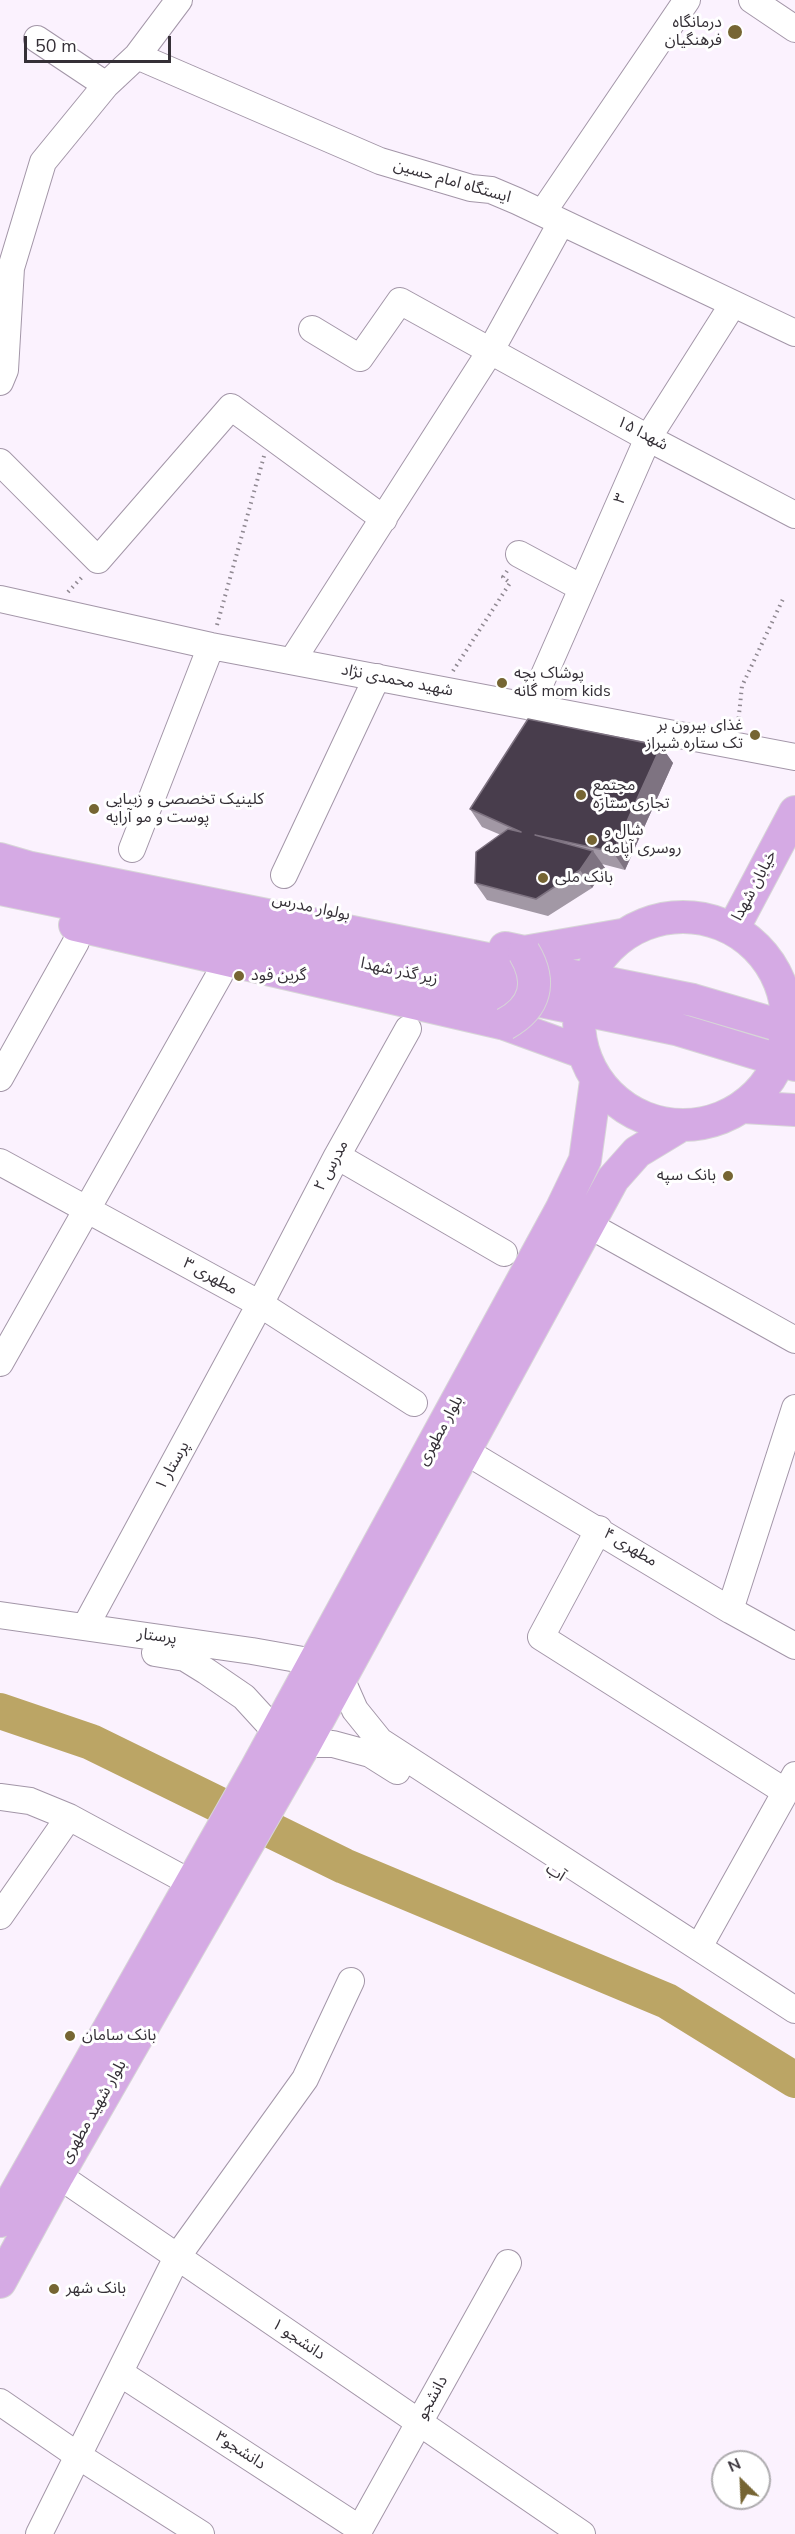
<!DOCTYPE html>
<meta charset="utf-8">
<style>
body{margin:0}
#map{position:relative;width:795px;height:2534px;overflow:hidden;background:#fbf2fe;font-family:"Nunito Sans",sans-serif}
canvas{display:block}
.north{position:absolute;left:711px;top:2450px;width:60px;height:60px;box-sizing:border-box;background:#fff;border:2px solid #aeacaf;border-radius:50%;rotate:336deg;font-size:16px;font-weight:700;line-height:24px;text-align:center;color:#353037}
.north::after{content:'';display:block;margin:auto;width:21px;height:27px;background:#766533;clip-path:polygon(50% 0,100% 100%,50% 72%,0 100%)}
.scale{position:absolute;left:24px;top:36px;width:147px;height:27px;box-sizing:border-box;border:3px solid #353037;border-top:0;padding-left:8px;font-size:18px;line-height:21px;white-space:nowrap;color:#353037;-webkit-text-stroke:4px #fff;paint-order:stroke}
</style>
<div id="map">
<canvas width="795" height="2534"></canvas>
<div class="north">N</div>
<div class="scale">50 m</div>
</div>
<script>
const ctx = document.querySelector('canvas').getContext('2d');
ctx.lineJoin = 'round';
function strokePath(path, color, width, dash) { ctx.strokeStyle = color; ctx.lineWidth = width; ctx.lineCap = dash ? 'butt' : 'round'; ctx.setLineDash(dash || []); ctx.stroke(path); }
function fill(path, color) { ctx.fillStyle = color; ctx.fill(path, 'evenodd'); }
function drawText(font, color, halo, rows, align = 'center') {
  ctx.font = font + ' "Nunito Sans","Noto Sans Arabic",sans-serif'; ctx.lineWidth = 6; ctx.setLineDash([]); ctx.textBaseline = 'middle'; ctx.strokeStyle = halo; ctx.fillStyle = color; for (const [text, x, y, turn = 0] of rows) {
    ctx.save(); ctx.translate(x, y); ctx.rotate((+turn || 0) * Math.PI / 180); ctx.textAlign = isNaN(turn) ? turn : align; if (halo) ctx.strokeText(text, 0, 0); ctx.fillText(text, 0, 0); ctx.restore();
  }
}
strokePath(new Path2D(`
 M0 1711 91 1742 344 1866 667 2001 795 2080`), '#bba565', 36);
const minor = new Path2D(`
 M752 0 795 29
 M37 39 106 85
 M137 56 380 161 471 188 491 190 517 201 795 333
 M543 212 687 0
 M312 329 360 358 400 301 648 438 795 515
 M0 382 5 370 11 268 43 162 106 85 137 56 179 0
 M0 462 98 560 231 407 384 519
 M519 554 582 588
 M0 599 211 646 795 757
 M292 661 491 350 561 223
 M530 707 648 438 733 304
 M132 849 211 646
 M284 875 377 677
 M0 1078 76 942
 M337 1156 504 1253
 M0 1162 260 1304 414 1403
 M587 1224 795 1340
 M0 1363 220 974
 M465 1451 730 1610 795 1646
 M599 1529 541 1637 786 1792
 M730 1610 795 1408
 M0 1615 252 1651 314 1662 340 1676 355 1710 380 1741 795 2010
 M85 1627 260 1304 337 1156 408 1029
 M155 1653 185 1658 206 1671 244 1697 276 1732 305 1744H333L370 1754 397 1771
 M0 1797 30 1801 69 1817 191 1883
 M0 1916 69 1817
 M699 1947 795 1775
 M58 2175 582 2534
 M120 2373 360 2529
 M0 2402 80 2457 201 2534
 M39 2534 177 2257 305 2079 351 1981
 M357 2534 508 2263`);
const major = new Path2D(`
 M0 859 31 868 693 1000 795 1030
 M0 889 676 1029 795 1065
 M579 1021a104 104 0 1 1 208 0a104 104 0 1 1-208 0Z
 M75 925 505 1024 582 1052
 M733 929 795 812
 M505 948 524 952 622 935
 M743 1107 795 1110
 M0 2221 256 1769 561 1210 585 1160 596 1081
 M0 2282 58 2175 305 1744 613 1179 637 1152 680 1126`);
strokePath(minor, '#a396a8', 28);
strokePath(major, '#d7d6d7', 34);
strokePath(new Path2D(`
 M68 592 83 576
 M217 625 264 456
 M453 671 510 583 503 577 507 571
 M738 724 742 686 783 599`), '#8f8891', 4, [1.5, 4.5]);
strokePath(minor, '#fff', 26);
strokePath(major, '#d5aae4', 32);
const majorBridge = new Path2D(`
 M505 1024C536 1007 542 982 524 952`);
strokePath(majorBridge, '#d7d6d7', 34, []);
strokePath(majorBridge, '#d5aae4', 32);
fill(new Path2D(`
 M661 746 673 763 625 870 602 864 605 868 592 888 548 916 487 900 475 883 501 835 482 827 470 809Z`), '#a298a5');
fill(new Path2D(`
 M661 746 673 763 625 870 613 852Z
 M593 851 605 868 592 888 580 870Z`), '#7e7381');
const building = new Path2D(`
 M528 719 661 746 613 852 535 835 593 851 580 870 536 899 475 883 476 852 508 829 521 832 470 809Z`);
fill(building, '#483d4c');
strokePath(building, '#7e7381', 1.5);
for (const [x, y, r, color] of [
 [735,32,8,"#766533"],
 [502,683,6,"#766533"],
 [755,735,6,"#766533"],
 [581,795,6,"#766533"],
 [94,809,6,"#766533"],
 [592,840,6,"#766533"],
 [543,878,6,"#766533"],
 [239,976,6,"#766533"],
 [728,1176,6,"#766533"],
 [70,2036,6,"#766533"],
 [54,2289,6,"#766533"]
]) { const dot = new Path2D(); dot.arc(x, y, r, 0, 2 * Math.PI); ctx.fillStyle = color; ctx.fill(dot); strokePath(dot, '#fff', 2); }
drawText('16px', '#353037', '#fff', [
 ["درمانگاه",722,23,"right"],
 ["فرهنگیان",722,41,"right"],
 ["پوشاک بچه",514,674],
 ["گانه mom kids",514,692],
 ["غذای بیرون بر",743,726,"right"],
 ["تک ستاره شیراز",743,744,"right"],
 ["مجتمع",593,786],
 ["تجاری ستاره",593,804],
 ["کلینیک تخصصی و زیبایی",106,800],
 ["پوست و مو آرایه",106,818],
 ["شال و",604,831],
 ["روسری آپامه",604,849],
 ["بانک ملی",555,878],
 ["گرین فود",251,976],
 ["بانک سپه",716,1176,"right"],
 ["بانک سامان",82,2036],
 ["بانک شهر",66,2289]
], 'left');
drawText('16px', '#353037', '#fff', [
 ["ایستگاه امام حسین",452,182,16],
 ["شهدا ۱۵",642,434,28],
 ["۳",621,499,-66],
 ["شهید محمدی نژاد",397,681,11],
 ["خیابان شهدا",755,886,-62],
 ["بولوار مدرس",311,908,12],
 ["زیر گذر شهدا",399,972,12],
 ["مدرس ۲",332,1166,-62],
 ["مطهری ۳",210,1277,29],
 ["بلوار مطهری",441,1431,-61],
 ["پرستار ۱",173,1466,-61],
 ["مطهری ۴",630,1548,31],
 ["پرستار",157,1637,8],
 ["آب",555,1873,33],
 ["بلوار شهید مطهری",94,2112,-60],
 ["دانشجو ۱",298,2340,34],
 ["دانشجو",433,2398,-61],
 ["دانشجو۳",240,2451,33]
]);
</script>
